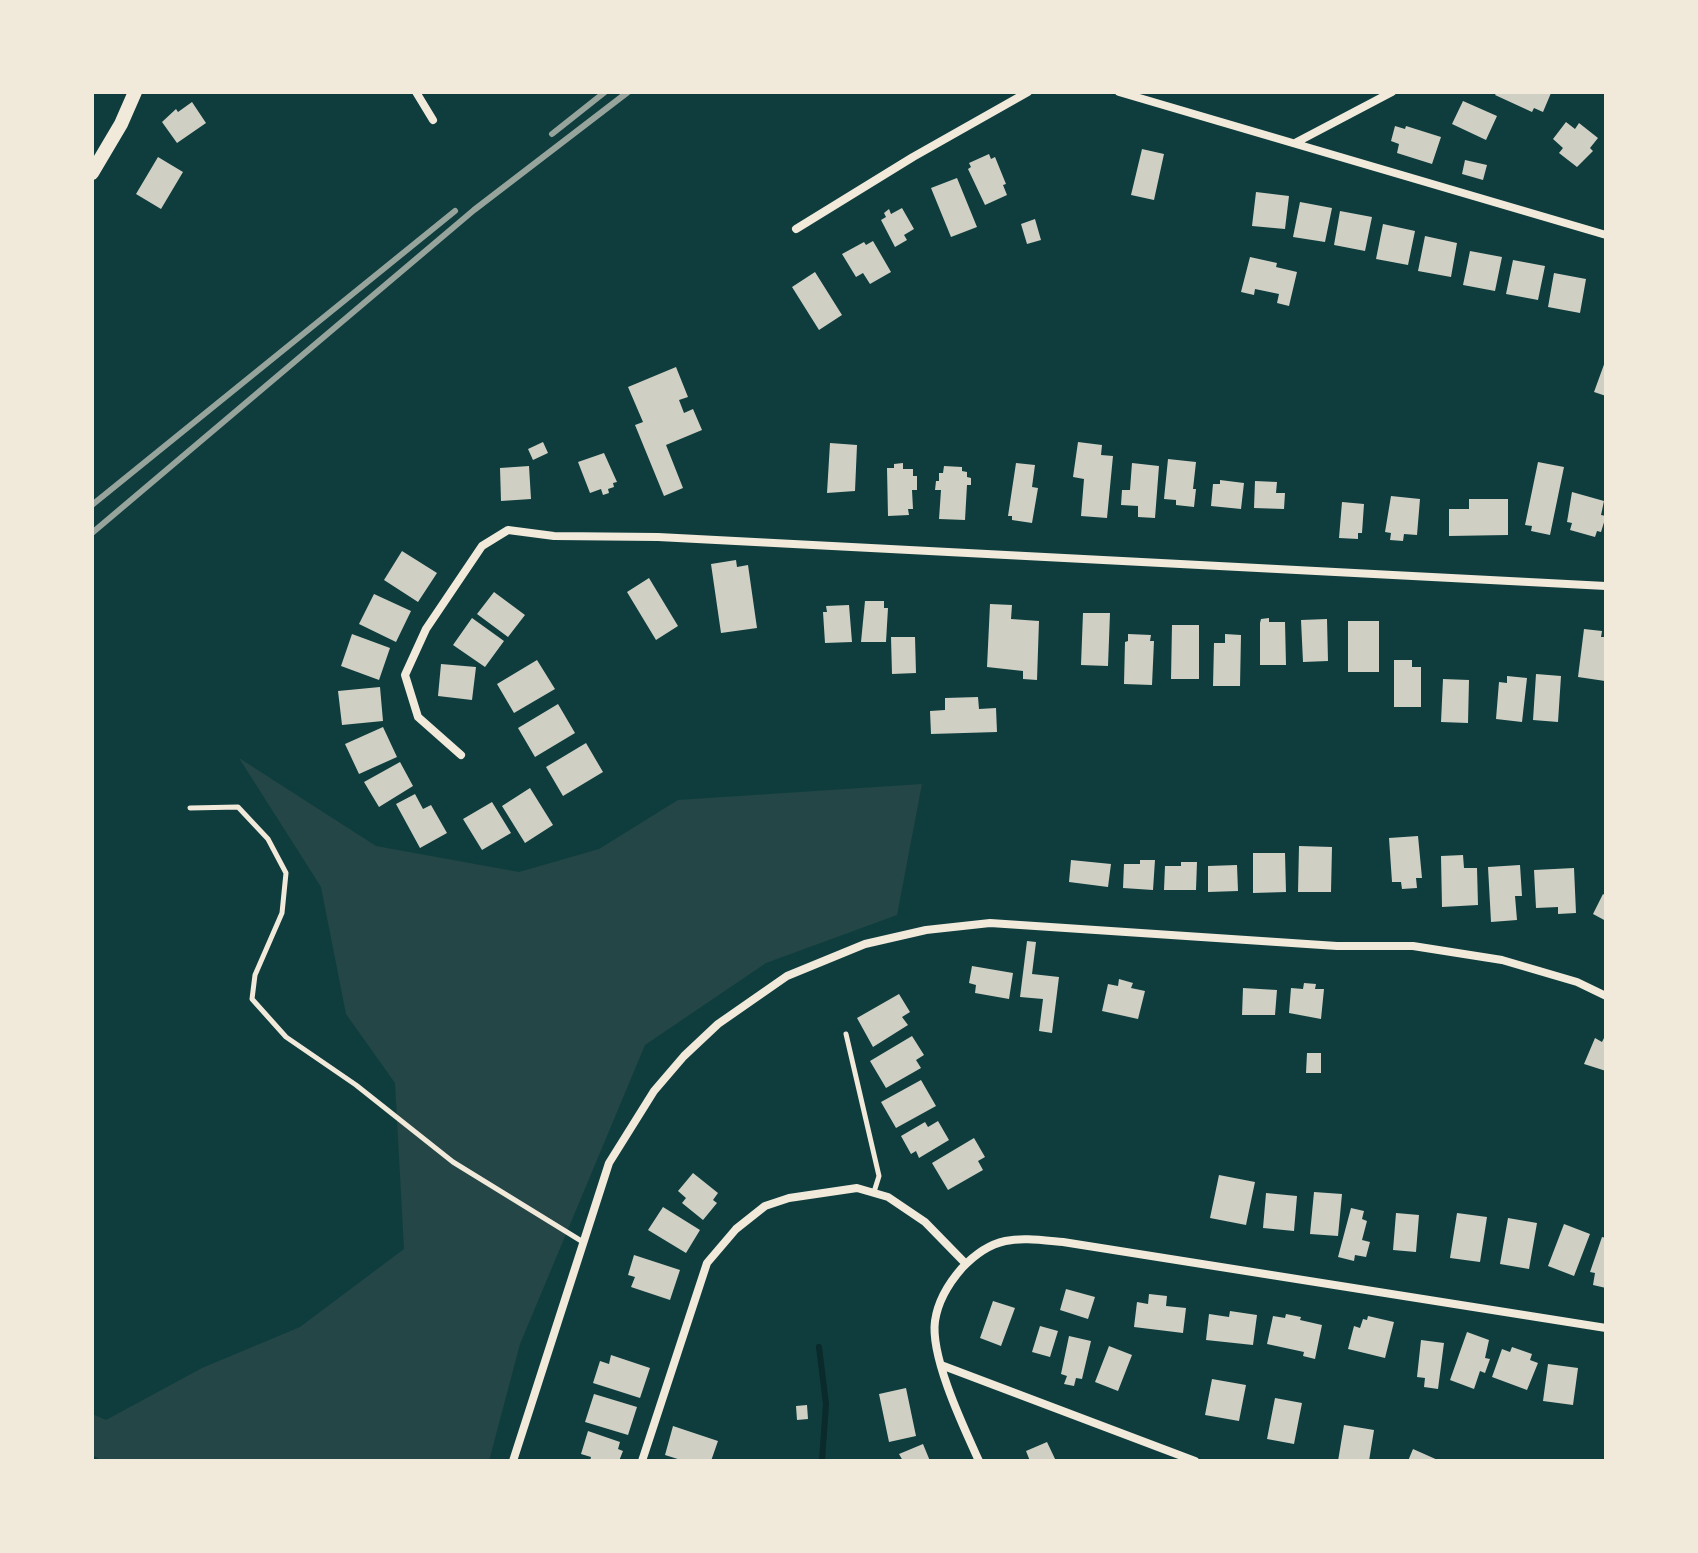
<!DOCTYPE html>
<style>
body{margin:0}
#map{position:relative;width:1698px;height:1553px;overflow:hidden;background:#0f3d3e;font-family:Lato,sans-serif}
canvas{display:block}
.frame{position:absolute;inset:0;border:94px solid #f1e9da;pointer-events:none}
</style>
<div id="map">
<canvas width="1698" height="1553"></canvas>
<div class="frame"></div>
</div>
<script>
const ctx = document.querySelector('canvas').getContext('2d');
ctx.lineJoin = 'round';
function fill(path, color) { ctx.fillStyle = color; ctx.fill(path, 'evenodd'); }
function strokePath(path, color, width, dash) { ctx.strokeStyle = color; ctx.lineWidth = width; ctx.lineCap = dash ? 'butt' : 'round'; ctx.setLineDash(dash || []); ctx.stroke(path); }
fill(new Path2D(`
 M239 758 376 846 519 872 599 849 678 800 922 784 897 915 766 963 645 1045 520 1344 489 1461H103L92 1455V1414L106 1420 202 1368 300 1327 404 1249 395 1083 346 1014 321 887Z`), '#244646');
strokePath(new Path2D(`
 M819 1347 826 1404 822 1461`), '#0a2a2b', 6);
fill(new Path2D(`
 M1497 92H1548L1551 93 1543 112 1534 108 1532 112 1495 95Z
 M1463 101 1497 116 1486 140 1452 124Z
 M192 102 206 123 177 143 162 122 176 109 178 112Z
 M1566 122 1575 129 1579 123 1598 138 1590 148 1593 151 1577 167 1559 153 1563 148 1553 139Z
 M1395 126 1405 129 1406 126 1441 137 1432 164 1397 153 1399 144 1391 141Z
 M1142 149 1164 154 1154 200 1131 195Z
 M989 154 991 159 995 157 1006 184 1003 185 1007 195 985 205 968 169 971 167 969 163Z
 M158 157 183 172 161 209 136 194Z
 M1465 160 1487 165 1483 180 1462 174Z
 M957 178 977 227 951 237 931 188Z
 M1256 192 1289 196 1285 229 1252 226Z
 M1300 202 1332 208 1325 242 1293 237Z
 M902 208 914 229 904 235 907 240 895 247 881 220 886 217 884 213 889 209 891 214Z
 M1340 211 1372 217 1365 251 1334 245Z
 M1035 219 1041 240 1027 244 1021 224Z
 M1383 224 1415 231 1408 265 1376 259Z
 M1425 236 1457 243 1451 277 1418 271Z
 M873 241 891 272 870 284 863 273 856 277 842 254 864 242 866 245Z
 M1470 251 1502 257 1495 291 1463 285Z
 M1250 257 1277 263 1276 267 1297 272 1289 306 1277 303 1279 294 1255 289 1254 295 1241 292Z
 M1513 260 1545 266 1538 300 1506 294Z
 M815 272 842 315 819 330 792 287Z
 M1554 273 1586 279 1580 313 1548 307Z
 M1606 359V396L1594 392Z
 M676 367 688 397 679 400 684 413 693 409 702 430 666 445 683 488 664 496 635 425 643 422 628 387Z
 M543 442 548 453 533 460 528 449Z
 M1078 442 1102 445 1101 455 1113 456 1107 518 1081 516 1084 479 1073 477Z
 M830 443 857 445 855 491 827 493Z
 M604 453 617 482 613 483 614 487 608 489 609 493 603 495 601 489 590 493 578 462Z
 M1168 459 1196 462 1193 489H1196L1194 507 1176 505V500L1164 499Z
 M1538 462 1564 467 1550 535 1531 531 1532 526 1525 525Z
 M903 463V469H913V476H917V490H912L913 509H908L909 515 888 516 887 468H894V464Z
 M1016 463 1035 465 1032 487 1038 488 1032 523 1012 520V516H1008Z
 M1132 463 1159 466 1155 518 1138 517V506L1121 505 1122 490H1130Z
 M529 466 531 499 501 501 500 468Z
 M944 466 962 467V471L967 472V477L971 478V485H967L965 520 939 519 941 490H935L936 481H939V473H943Z
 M1220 480 1244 483 1241 509 1211 506 1213 484H1220Z
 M1255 481 1277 482 1276 493H1285L1284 509 1254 508Z
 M1572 492 1604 501 1601 515 1606 516 1601 532 1597 531 1595 537 1570 530 1572 523 1567 522Z
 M1391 496 1420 499 1417 535 1404 534 1403 541 1390 540 1391 533 1385 532Z
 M1469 499H1508V535L1449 536V509H1469Z
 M1342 502 1364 504 1362 533H1358V539L1339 538Z
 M402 551 437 573 418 602 384 580Z
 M736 560 737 567 748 565 757 628 721 633 711 564Z
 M649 578 678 626 656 640 627 592Z
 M494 592 525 615 508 637 477 614Z
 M374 594 411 611 396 642 359 624Z
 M865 601H884V608H888L886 642H861Z
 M990 604 1012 605 1011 619 1039 621 1037 680 1023 679V671L987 667Z
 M849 605 852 642 825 643 823 612H827L826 606Z
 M1083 613H1110L1108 666 1081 665Z
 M472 618 504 641 485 667 453 645Z
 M1269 618V622H1285L1286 665H1260V623L1261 619Z
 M1327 619 1328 661 1303 662 1301 620Z
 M1348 621H1379V672H1348Z
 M1172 625H1199V679H1171Z
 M1584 629 1602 631 1601 637H1606L1605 681 1578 677Z
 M352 634 390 648 379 680 341 666Z
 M1128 634 1151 635 1150 641H1154L1152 685 1124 684 1125 642 1128 641Z
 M1225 634 1241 635 1240 686H1213L1214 643H1225Z
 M891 637H915L916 673 892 674Z
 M537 660 555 689 514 713 497 684Z
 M1394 660H1412V667H1421V707H1394Z
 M441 664 476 667 472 700 438 696Z
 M1536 674 1561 676 1558 722 1533 720Z
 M1507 676 1527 678 1522 722 1496 719 1499 682 1507 683Z
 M1443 679 1469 680 1468 723 1441 722Z
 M380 687 383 721 342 725 338 691Z
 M978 697 979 709 996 708 997 732 931 734 930 711 945 710V698Z
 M558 704 575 733 535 757 518 728Z
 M383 727 397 757 359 774 345 744Z
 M586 743 603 772 563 796 546 767Z
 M400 762 413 786 379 807 364 782Z
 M530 788 553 825 525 843 502 806Z
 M415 794 423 809 431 805 447 833 420 848 396 804Z
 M492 802 511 833 482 850 463 819Z
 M1418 836 1422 878H1416L1417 888 1402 889 1401 882H1392L1389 838Z
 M1299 846 1332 847 1331 892H1298Z
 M1253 853H1285L1286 892 1253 893Z
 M1463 855 1464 868H1477L1478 905 1442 907 1441 856Z
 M1071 860 1111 864 1108 887 1069 882Z
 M1140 860H1155L1153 890 1123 888 1124 864H1140Z
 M1181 862H1197L1196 890H1164L1165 866H1181Z
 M1237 865 1238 891 1208 892V866Z
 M1520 865 1522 896H1515L1517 920 1491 922 1488 867Z
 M1574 868 1576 913 1558 914V907L1536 908 1534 870Z
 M1603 894 1606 896V921L1593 914Z
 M1027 941 1036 942 1032 974 1059 977 1052 1033 1039 1031 1043 999 1020 997Z
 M972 966 1013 973 1009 999 975 993 976 985 969 983Z
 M1119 979 1133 983 1131 988 1145 991 1138 1019 1102 1011 1108 984 1118 986Z
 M1304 983 1316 984 1315 989H1324L1321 1019 1289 1013 1291 988 1303 989Z
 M1243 988 1277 990 1275 1015H1242Z
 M899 994 910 1012 902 1017 908 1025 873 1047 857 1018Z
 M912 1036 924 1055 916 1060 921 1068 886 1088 870 1061Z
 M1595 1038 1602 1042 1604 1038 1606 1039V1071L1584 1064Z
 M1307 1053H1321V1073H1306Z
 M921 1080 936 1106 896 1128 881 1102Z
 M938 1121 949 1140 919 1158 916 1151 911 1154 901 1136 925 1122 928 1127Z
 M974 1138 985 1157 978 1161 983 1170 948 1190 932 1163Z
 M693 1173 718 1193 713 1200 717 1203 703 1220 682 1203 686 1198 678 1191Z
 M1219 1175 1255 1182 1246 1225 1210 1218Z
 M1314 1192 1342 1194 1338 1236 1310 1234Z
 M1266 1193 1297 1196 1294 1231 1263 1228Z
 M663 1207 700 1230 686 1253 648 1230Z
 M1351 1208 1364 1211 1362 1219 1367 1221 1362 1240 1370 1242 1366 1257 1355 1255 1354 1261 1338 1257Z
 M1396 1213 1419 1215 1416 1252 1393 1250Z
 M1457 1213 1487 1217 1480 1262 1450 1258Z
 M1508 1218 1537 1223 1529 1269 1500 1264Z
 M1564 1224 1590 1234 1574 1276 1548 1266Z
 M1602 1237 1606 1238V1288L1593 1285 1595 1273 1590 1272Z
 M634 1255 680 1270 670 1300 631 1287 635 1277 628 1275Z
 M1066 1289 1095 1297 1088 1319 1060 1310Z
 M1149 1294 1167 1296 1166 1306 1186 1308 1183 1333 1134 1327 1137 1302 1148 1304Z
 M993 1301 1015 1308 1001 1346 980 1338Z
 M1230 1311 1257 1315 1253 1345 1206 1340 1209 1314 1229 1317Z
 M1286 1314 1301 1317 1300 1320 1322 1325 1315 1359 1303 1356 1304 1352 1267 1344 1273 1316 1285 1318Z
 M1368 1316 1394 1322 1385 1358 1348 1349 1354 1326 1360 1328 1363 1319 1367 1320Z
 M1040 1326 1058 1331 1050 1357 1032 1352Z
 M1467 1332 1489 1340 1485 1358 1490 1359 1485 1373 1480 1371 1474 1389 1450 1380Z
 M1069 1336 1091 1341 1082 1379 1076 1378 1074 1386 1064 1384 1067 1376 1061 1374Z
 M1421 1340 1444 1343 1438 1389 1424 1387 1425 1378 1417 1377Z
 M1109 1346 1132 1355 1118 1391 1095 1382Z
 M1512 1347 1532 1354 1530 1360 1538 1363 1527 1390 1492 1377 1502 1349 1510 1352Z
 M611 1355 650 1368 640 1398 593 1383 600 1361 609 1364Z
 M1548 1364 1578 1368 1573 1405 1543 1401Z
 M1212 1379 1246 1385 1239 1421 1205 1415Z
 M906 1388 916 1436 889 1442 879 1394Z
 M594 1394 637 1407 628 1435 585 1422Z
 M1275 1398 1302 1403 1294 1444 1267 1439Z
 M807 1405 808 1419 797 1420 796 1406Z
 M1344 1425 1374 1430 1369 1461H1338Z
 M673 1426 718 1441 711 1461H684L665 1455Z
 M588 1431 620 1442 618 1449 623 1451 619 1461H590L591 1457 581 1454Z
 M1047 1442 1056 1461H1030L1026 1451Z
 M923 1444 930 1461H903L899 1454Z
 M1413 1449 1440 1461H1408Z`), '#cfcfc3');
strokePath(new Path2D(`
 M190 808 238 807 268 839 286 873 282 913 255 975 252 999 286 1037 356 1085 453 1162 583 1242
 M846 1034 879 1176 874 1192`), '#f1e9da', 5);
strokePath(new Path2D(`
 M416 92 433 120
 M1119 92 1606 235
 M1295 143 1392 92
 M796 229 913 157 1028 92
 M461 755 418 717 405 675 426 629 482 546 508 530 554 536 658 537 1606 586
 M941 1365 1195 1461
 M513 1461 609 1163 654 1091 684 1056 718 1024 787 976 865 944 926 930 990 923 1337 946H1413L1502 960 1577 982 1606 996
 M642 1461 707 1263 736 1229 765 1206 789 1198 857 1188 888 1197 925 1222 966 1264
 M979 1461C964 1428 930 1357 935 1321 938 1300 948 1284 962 1268 995 1233 1019 1238 1063 1242L1606 1328`), '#f1e9da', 8);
strokePath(new Path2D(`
 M92 173 121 124 135 92`), '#f1e9da', 14);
strokePath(new Path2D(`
 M552 134 605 92
 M92 505 455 211
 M92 533 474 210 628 92`), '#97a49c', 6);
</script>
